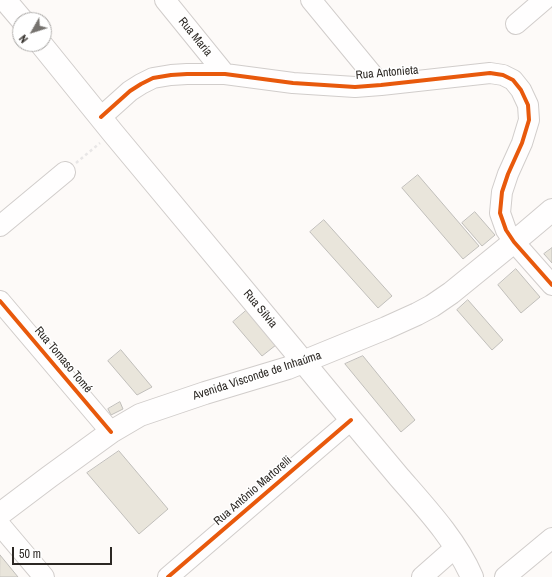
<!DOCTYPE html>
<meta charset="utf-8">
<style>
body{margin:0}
#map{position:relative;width:552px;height:577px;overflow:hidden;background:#fdfaf8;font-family:"Archivo Narrow",sans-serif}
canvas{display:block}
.north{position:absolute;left:12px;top:12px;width:40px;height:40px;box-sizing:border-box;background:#fff;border:1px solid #aba9a7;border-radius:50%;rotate:231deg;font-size:11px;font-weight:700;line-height:16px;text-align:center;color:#2c2824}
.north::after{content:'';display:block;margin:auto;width:14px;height:18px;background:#75726e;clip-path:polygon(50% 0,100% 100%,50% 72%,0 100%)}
.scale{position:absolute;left:12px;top:547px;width:100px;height:18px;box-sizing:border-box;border:2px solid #2c2824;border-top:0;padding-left:5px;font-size:12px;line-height:14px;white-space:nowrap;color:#2c2824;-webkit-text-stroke:3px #fff;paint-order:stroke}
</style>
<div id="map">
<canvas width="552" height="577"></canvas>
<div class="north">N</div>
<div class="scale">50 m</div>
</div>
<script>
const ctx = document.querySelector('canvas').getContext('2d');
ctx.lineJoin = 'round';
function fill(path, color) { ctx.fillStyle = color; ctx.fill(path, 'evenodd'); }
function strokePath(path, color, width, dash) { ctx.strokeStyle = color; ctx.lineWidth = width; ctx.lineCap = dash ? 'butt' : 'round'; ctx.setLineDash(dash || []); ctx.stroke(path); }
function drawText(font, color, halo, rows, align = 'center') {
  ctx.font = font + ' "Archivo Narrow",sans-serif'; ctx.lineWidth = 3; ctx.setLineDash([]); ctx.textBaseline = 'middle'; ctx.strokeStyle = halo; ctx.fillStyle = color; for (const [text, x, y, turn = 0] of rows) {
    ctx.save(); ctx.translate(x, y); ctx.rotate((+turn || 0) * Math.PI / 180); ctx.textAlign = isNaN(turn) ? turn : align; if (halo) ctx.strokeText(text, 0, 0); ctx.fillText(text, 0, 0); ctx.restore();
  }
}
const building = new Path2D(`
 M418 175 479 246 463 259 402 188Z
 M475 212 495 235 482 246 462 223Z
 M324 220 392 296 378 308 310 232Z
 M552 248V263L544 254Z
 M516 269 540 297 521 313 498 285Z
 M468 300 503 340 492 350 457 310Z
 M247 310 276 345 262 356 233 322Z
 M121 350 152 387 137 395 108 361Z
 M363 356 415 420 401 432 345 364Z
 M120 402 123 409 111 415 108 409Z
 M119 451 168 509 139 534 87 473Z
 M0 555 18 577H0Z`);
fill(building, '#e9e5db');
strokePath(building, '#c0beba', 1);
const minor = new Path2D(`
 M165 0 225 74
 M311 0 381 85
 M516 24 544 0
 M101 117 130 91 141 84 153 78 171 75 187 74H225L293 83 355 87 381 85 490 73 503 75 513 80 521 90 528 105 529 120 522 143 508 174 502 192 500 213 506 230 514 242 552 285
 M0 226 65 172
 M0 301 111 432
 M0 525 44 577
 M168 577 351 420
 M422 577 456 547
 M505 577 552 538`);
const major = new Path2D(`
 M5 0 22 20
 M41 44 113 133 292 348C327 391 363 434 399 477 425 507 456 540 472 577
 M0 514 49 477 111 432 140 415 205 393 288 368 386 328 417 314 432 306 451 293 526 232 552 210`);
strokePath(minor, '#d1cdcb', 22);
strokePath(major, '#d1cdcb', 24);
strokePath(new Path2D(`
 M76 163 100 143`), '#e8e6e6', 2.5, [3, 3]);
strokePath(minor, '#fffefe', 20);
strokePath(major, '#fffefe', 22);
strokePath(new Path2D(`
 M101 117 130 91 141 84 153 78 171 75 187 74H225L293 83 355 87 381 85 490 73 503 75 513 80 521 90 528 105 529 120 522 143 508 174 502 192 500 213 506 230 514 242 552 285
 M0 301 111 432
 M168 577 351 420`), '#e8590c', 4);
drawText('12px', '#2c2824', '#fff', [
 ["Rua Maria",195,37,51],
 ["Rua Antonieta",387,73,-5],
 ["Rua Sílvia",260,309,50],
 ["Rua Tomaso Tomé",63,360,50],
 ["Avenida Visconde de Inhaúma",257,376,-18],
 ["Rua Antônio Martorelli",253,491,-41]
]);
</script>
